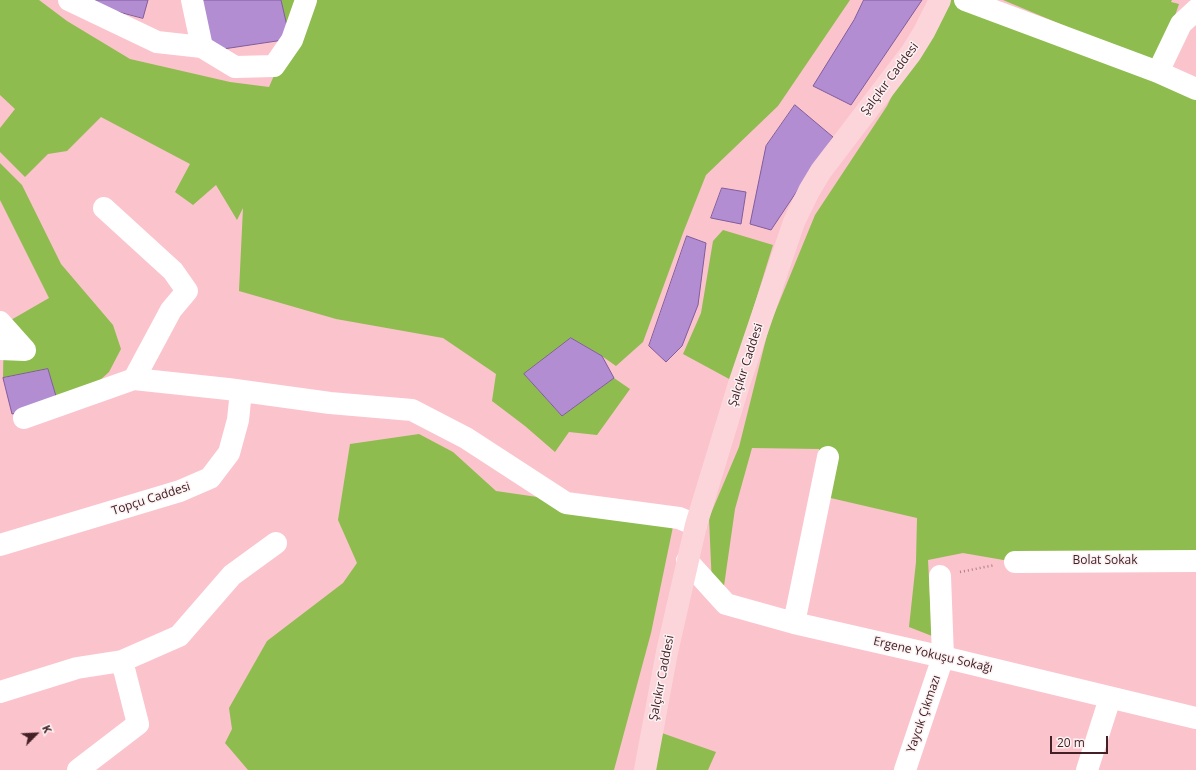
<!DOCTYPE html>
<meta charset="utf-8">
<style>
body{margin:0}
#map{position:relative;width:1196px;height:770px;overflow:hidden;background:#fbc3cb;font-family:"Open Sans",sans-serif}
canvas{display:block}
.north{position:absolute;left:16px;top:714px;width:40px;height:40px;-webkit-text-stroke:3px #fcf2f3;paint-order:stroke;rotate:66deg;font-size:11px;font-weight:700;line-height:16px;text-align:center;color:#422026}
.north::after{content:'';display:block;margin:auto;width:14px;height:18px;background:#422026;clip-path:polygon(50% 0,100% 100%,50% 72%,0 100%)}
.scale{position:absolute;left:1050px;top:736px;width:58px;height:18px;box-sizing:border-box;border:2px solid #422026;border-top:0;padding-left:5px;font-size:12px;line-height:14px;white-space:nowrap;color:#422026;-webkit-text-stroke:3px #fcf2f3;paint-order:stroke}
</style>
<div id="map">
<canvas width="1196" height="770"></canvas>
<div class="north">K</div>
<div class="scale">20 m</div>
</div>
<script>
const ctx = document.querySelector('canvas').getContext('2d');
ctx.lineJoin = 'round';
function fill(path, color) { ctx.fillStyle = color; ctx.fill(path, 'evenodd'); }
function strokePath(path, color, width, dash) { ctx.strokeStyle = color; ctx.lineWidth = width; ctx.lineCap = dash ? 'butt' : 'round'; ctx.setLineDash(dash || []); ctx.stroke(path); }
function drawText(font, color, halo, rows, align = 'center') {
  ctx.font = font + ' "Open Sans",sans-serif'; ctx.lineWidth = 3; ctx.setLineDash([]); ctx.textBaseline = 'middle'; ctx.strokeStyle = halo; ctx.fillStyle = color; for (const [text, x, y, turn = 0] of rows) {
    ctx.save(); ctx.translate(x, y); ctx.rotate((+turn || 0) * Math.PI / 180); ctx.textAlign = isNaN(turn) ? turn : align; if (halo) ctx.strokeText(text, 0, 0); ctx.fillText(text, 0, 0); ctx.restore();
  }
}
fill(new Path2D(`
 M0 0H39L67 21 130 59 230 82 269 87 290 39 281 0H850L778 106 706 175 683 233 643 342 616 366 599 354 571 338 524 374 562 416 614 378 630 389 597 435 569 432 555 452 525 426 492 401 496 374 443 338 336 319 239 291 243 208 237 220 216 185 193 205 175 192 190 164 101 117 67 151 48 154 25 177 0 152V128L15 109 0 95Z
 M939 0H965L1196 89V561L1015 562 963 553 928 560 932 636 909 627 916 562 917 518 822 496 819 449 752 448 735 509 724 586H712L709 518 739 447 769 327 815 215 887 106Z
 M1003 0H1172L1171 2 1179 4 1158 65Z
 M0 163 22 185 61 264 113 325 121 349 109 372 86 393 58 403 48 369 3 378 4 324 49 298 0 200Z
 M723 230 773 245 731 380 683 354 701 313 713 241Z
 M419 434 453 452 496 491 675 517 651 633 614 770H248L225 743 232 729 229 708 267 641 343 583 357 563 338 520 350 444Z
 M659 732 716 752 708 770H649Z`), '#8ebc4e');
const building = new Path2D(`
 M74 0H148L143 18Z
 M199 0H281L290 39 210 51Z
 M864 0H922L851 105 813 86 854 20Z
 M795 105 833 137 771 230 750 224 766 146Z
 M722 188 746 192 741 224 711 218Z
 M687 236 706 243 698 305 682 346 666 362 649 346Z
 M571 338 602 356 614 378 562 416 524 374Z
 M48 369 58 403 12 414 3 378Z`);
fill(building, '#b38dd2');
strokePath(building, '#805c9d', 1);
strokePath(new Path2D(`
 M960 572 995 565`), '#ad7f86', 2.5, [1, 3]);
strokePath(new Path2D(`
 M69 0 157 42 202 47
 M192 0 202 47 235 67 274 66 292 40 306 0
 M965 0 1158 72 1196 89
 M1158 72 1181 24 1196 10
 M104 208 173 271 187 291 171 310 134 379
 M0 322 25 350
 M0 349 25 350
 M24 418 134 379 228 389 330 403 412 410 466 438 566 503 679 518 696 525
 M0 545 180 491 210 478 229 453 238 420 241 391
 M687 561 726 604 794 623 943 657 1196 718
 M1015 562 1196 561
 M794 623 828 457
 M0 692 77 668 122 661
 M78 770 138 724 122 661 179 636 232 575 276 543
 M905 770 943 657 940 576
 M1087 770 1110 698`), '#fff', 22);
strokePath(new Path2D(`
 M645 770 667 652 696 525 739 384 794 222 809 191 821 171 911 53 924 32 940 0`), '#fcd5db', 22);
drawText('12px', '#422026', '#fcf2f3', [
 ["Şalçıkır Caddesi",890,79,-53],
 ["Şalçıkır Caddesi",746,365,-72],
 ["Topçu Caddesi",151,499,-18],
 ["Bolat Sokak",1105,561],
 ["Ergene Yokuşu Sokağı",933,655,13],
 ["Şalçıkır Caddesi",662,678,-79],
 ["Yaycık Çıkmazı",924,714,-71]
]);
</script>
